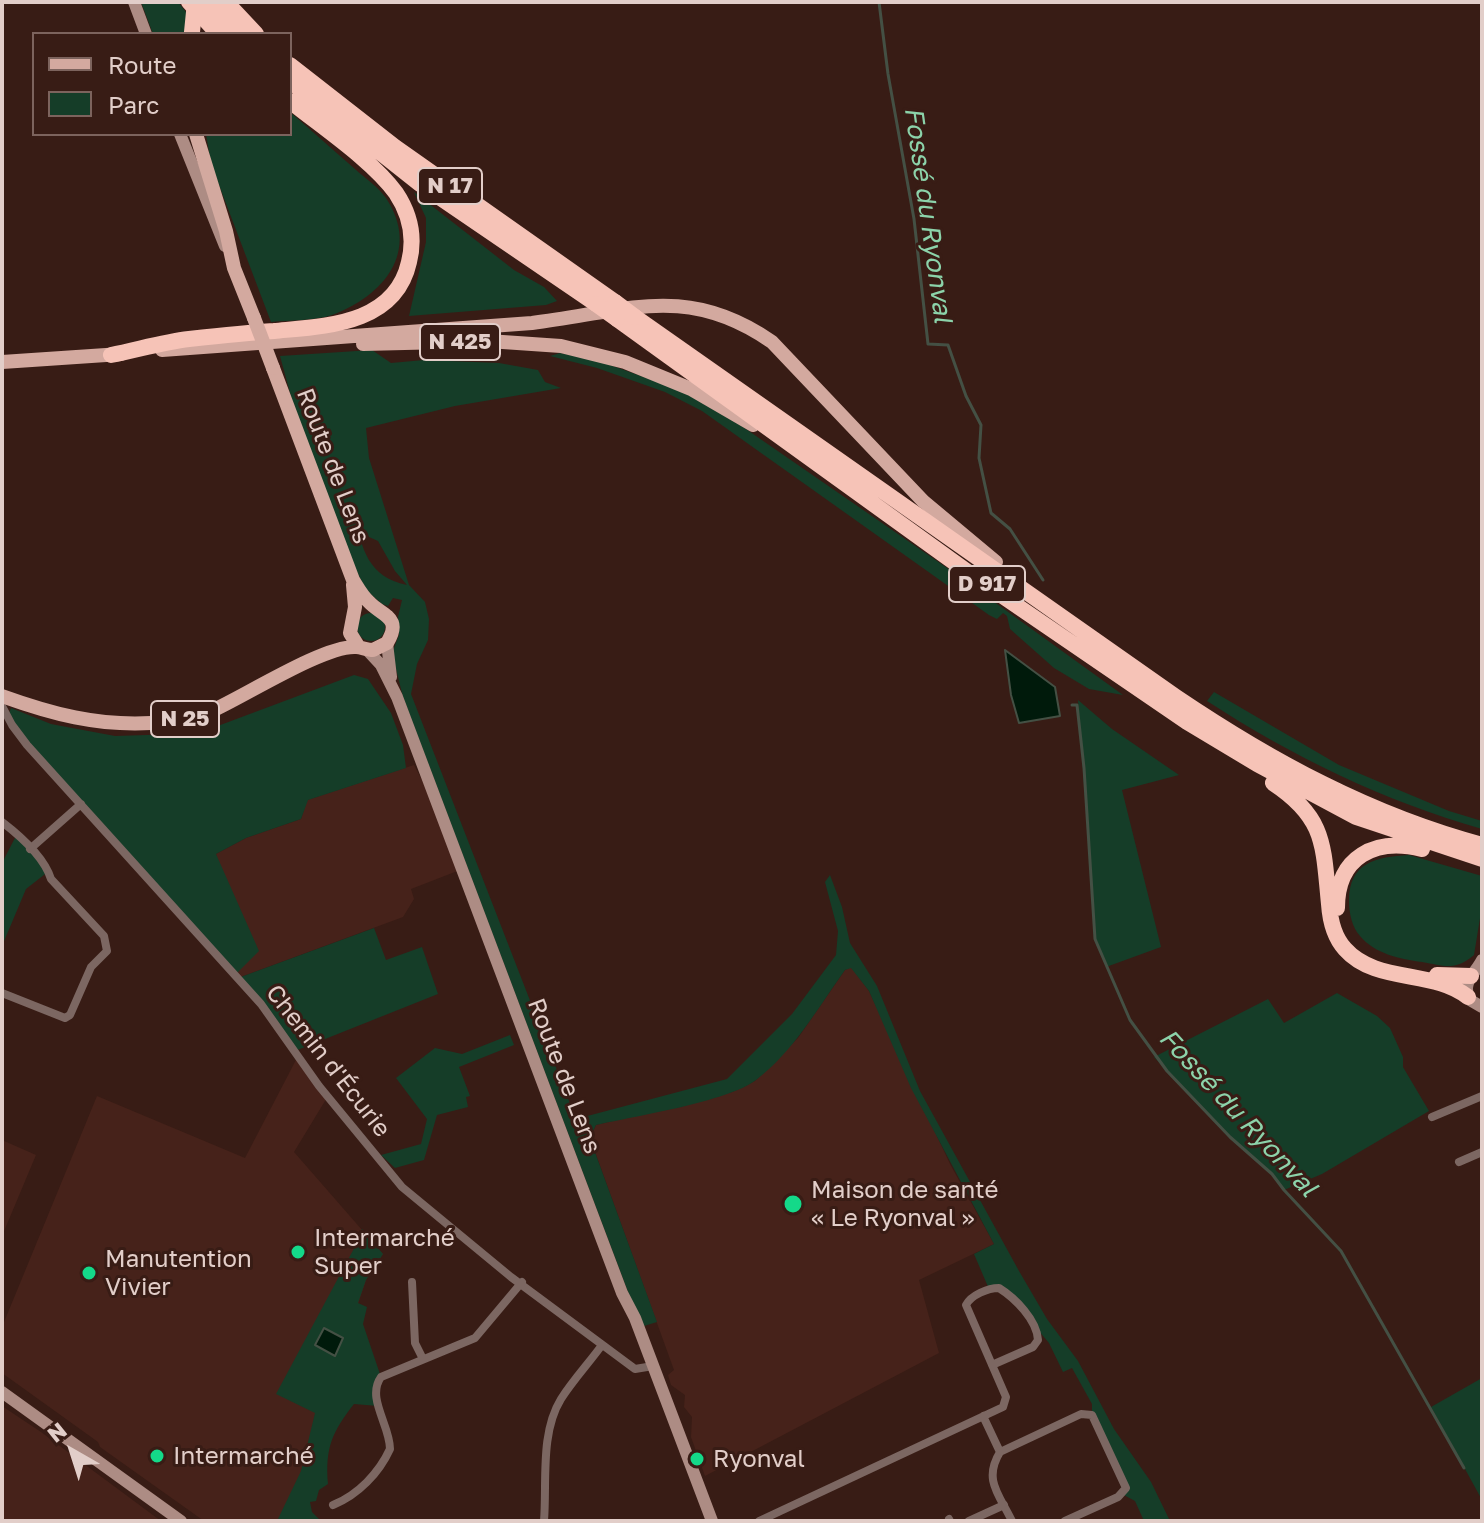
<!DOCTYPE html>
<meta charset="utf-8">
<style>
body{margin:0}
#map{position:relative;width:1484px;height:1523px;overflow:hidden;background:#381c15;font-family:"Golos Text",sans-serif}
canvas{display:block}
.frame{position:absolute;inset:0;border:4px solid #e2cec9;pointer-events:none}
.legend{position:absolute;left:32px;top:32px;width:260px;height:104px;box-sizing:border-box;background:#381c15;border:2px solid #7c635d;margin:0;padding:10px 14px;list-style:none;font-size:24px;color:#e2cec9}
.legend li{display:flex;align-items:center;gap:16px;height:40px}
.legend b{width:40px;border:2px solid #7c635d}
.north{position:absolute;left:32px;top:1411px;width:80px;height:80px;-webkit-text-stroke:6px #381c15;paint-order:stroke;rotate:321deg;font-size:22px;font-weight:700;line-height:32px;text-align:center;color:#e2cec9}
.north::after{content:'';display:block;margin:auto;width:28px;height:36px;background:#e2cec9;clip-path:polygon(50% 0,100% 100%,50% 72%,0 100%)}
</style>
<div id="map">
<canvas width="1484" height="1523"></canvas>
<div class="frame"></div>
<ul class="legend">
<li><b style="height:10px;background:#d3a99f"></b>Route</li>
<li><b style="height:22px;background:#153d28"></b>Parc</li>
</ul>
<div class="north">N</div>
</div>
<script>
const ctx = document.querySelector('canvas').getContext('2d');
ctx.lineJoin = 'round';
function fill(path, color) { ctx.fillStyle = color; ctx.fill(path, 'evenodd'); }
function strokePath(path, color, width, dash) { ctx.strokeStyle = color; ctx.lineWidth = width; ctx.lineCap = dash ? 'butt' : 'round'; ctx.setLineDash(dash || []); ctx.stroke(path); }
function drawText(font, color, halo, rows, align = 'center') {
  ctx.font = font + ' "Golos Text",sans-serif'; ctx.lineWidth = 6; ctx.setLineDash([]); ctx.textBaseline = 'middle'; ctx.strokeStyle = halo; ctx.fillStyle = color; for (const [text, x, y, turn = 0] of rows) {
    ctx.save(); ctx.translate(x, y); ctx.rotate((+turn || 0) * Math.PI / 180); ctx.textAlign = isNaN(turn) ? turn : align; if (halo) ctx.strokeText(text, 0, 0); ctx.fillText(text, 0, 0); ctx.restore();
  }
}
fill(new Path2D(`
 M414 765 441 816 460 870 411 889 414 899 403 917 238 978 235 975 238 970 216 854 246 838 301 819 307 800Z
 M851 967 869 991 950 1164 994 1244 919 1280 939 1353 705 1476 691 1437 692 1417 684 1407 685 1395 671 1385 668 1375 674 1370 590 1138 596 1125 732 1092 755 1081 798 1038 845 970Z
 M298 1056 328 1096 294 1152 383 1254 366 1280 358 1304 294 1521H204L100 1447 98 1442 2 1373V1327L97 1096 245 1158Z
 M2 1140 36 1155 2 1236Z
 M2 1406 41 1432 161 1521H2Z`), '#46221a');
fill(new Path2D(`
 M141 2H178L189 16 187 34H153Z
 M290 112C312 131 333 150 355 169 365 178 378 187 386 198 421 251 384 296 332 315 314 321 290 320 271 322L211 164 206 134H290Z
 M414 192 514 270 544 287 557 301 546 305 409 316 426 242V218Z
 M372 350 391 363 424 360 499 363 538 370 545 382 561 388 455 406 366 428 369 458 409 585 425 602 429 619 428 640 417 664 411 694 576 1119 727 1079 792 1014 836 955 838 931 825 882 830 875 842 907 850 943 877 986 920 1091 1019 1271 1047 1319 1078 1361 1114 1429 1151 1482 1170 1521H1144L1135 1501 1122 1494 1126 1488 1092 1415V1404L1072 1368 1063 1372 1049 1343 1004 1290 989 1289 974 1254 994 1244 911 1088 869 991 851 968 845 970C818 1008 793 1052 756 1080 727 1102 635 1116 596 1125L590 1138 592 1144 657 1322 644 1326 636 1313 403 697 392 653 399 635 398 617 402 600 393 598 388 606 382 604 366 590 352 562 292 400 280 356ZM354 514 369 537 378 541 395 571 407 585C368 577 362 549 354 514Z
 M560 353 596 360 680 390 743 427 950 570 1123 695 1089 689 1054 668 1010 629 1007 616 1003 613 997 619 989 615 702 411 665 392 597 368 550 356Z
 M357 627a14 14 0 1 1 28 0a14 14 0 1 1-28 0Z
 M354 675 368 679 391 713 403 745 406 768 308 800 301 819 246 838 216 854 259 951 235 975 27 745 8 716 11 708 51 724 115 736 179 734 207 730Z
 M1214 692 1339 765 1449 811 1482 821V829C1384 801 1293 757 1207 701Z
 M1078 700 1112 729 1179 775 1122 790 1161 947 1106 967 1095 939Z
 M17 834 49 871 26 889 2 946V863Z
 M1409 855 1482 876V906L1474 955C1455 971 1445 966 1422 962 1400 959 1375 954 1360 936 1352 927 1349 913 1349 901 1349 862 1376 857 1409 855Z
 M374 928 386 960 422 947 438 994 295 1051 238 978Z
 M1337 993 1377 1016 1390 1028 1403 1057V1067L1429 1111 1322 1174 1284 1190 1272 1174 1230 1137 1154 1057 1268 999 1284 1023Z
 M510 1035 514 1045 459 1067 470 1096 466 1097 468 1107 437 1115 424 1160 395 1168 381 1155 421 1144 427 1119 396 1078 435 1048 462 1054Z
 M362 1229 383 1254 366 1280 358 1303 367 1307 363 1324 381 1377 378 1406 354 1404C332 1432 325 1448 328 1484L319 1490 316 1501 310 1502 312 1512 321 1521H277L301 1471 315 1413 276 1394 358 1241 357 1238Z
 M1482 1378V1500L1431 1407Z`), '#153d28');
const water = new Path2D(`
 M1005 650 1055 687 1060 716 1019 723 1011 695Z
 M324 1328 343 1338 335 1356 315 1345Z`);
fill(water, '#001a0b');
strokePath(water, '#445044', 2);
strokePath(new Path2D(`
 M879 2 888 74 914 219 928 344 948 345 966 396 981 425 979 458 991 513 1010 529 1043 580
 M1072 705H1077L1084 768 1095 939 1130 1020 1167 1071 1230 1137 1272 1174 1284 1190 1341 1251 1464 1468`), '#445044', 3);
strokePath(new Path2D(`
 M2 706 12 725 27 745 261 1004 319 1086 402 1187 511 1277 635 1369 653 1366
 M2 822C19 835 44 857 51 879L104 936 107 951 91 967 70 1015 65 1018 2 993
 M30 849 81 804
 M1432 1117 1482 1096
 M1459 1162 1482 1152
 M412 1282 415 1343 423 1359
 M983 1416 1000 1452C983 1480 999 1494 1012 1521
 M1000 1452 1081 1414 1092 1415 1126 1488 1118 1497 1065 1521
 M333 1505C358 1495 379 1473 390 1449 390 1425 366 1398 381 1377L475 1338 522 1282
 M949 1519 950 1521
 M544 1521C547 1482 540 1433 561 1399 573 1380 589 1363 602 1345
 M759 1521 1003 1407 1006 1397 966 1305C971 1295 988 1288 999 1288 1015 1298 1037 1320 1038 1340L1033 1347 992 1365
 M969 1521 1004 1505`), '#7c6762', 8);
strokePath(new Path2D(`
 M134 2 146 34
 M180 134 225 246
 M387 643 391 677
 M368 651 381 665 397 697 622 1293 635 1318 712 1521
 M1482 960C1474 975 1461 983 1470 1000L1482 1007
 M2 1392 181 1521`), '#ad8c84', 12);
strokePath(new Path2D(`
 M196 134 226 231 234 268 254 318
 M363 344 488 341 561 346 625 362 691 389 753 425
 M162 350 532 323C625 312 686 282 772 342L923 501 996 562
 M2 362 121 354
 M353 585 355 607 350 633 358 646
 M2 696C52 714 97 726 151 723 169 722 188 721 205 714 239 700 323 645 356 647 361 647 367 650 373 650L387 643C403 617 382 616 369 602 362 596 358 588 353 580L273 368`), '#d3a99f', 14);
strokePath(new Path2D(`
 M189 2 218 34
 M208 2 237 34
 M226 2 256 34
 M290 65 395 147 615 302
 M290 81 420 184 596 304
 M635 317 1176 697C1271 761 1370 815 1482 845
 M617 319 969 573 1187 722 1257 764 1356 817 1482 859
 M111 355C137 350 163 342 189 339 217 336 245 333 274 331 325 326 395 325 409 262 415 238 410 214 396 193 372 160 322 127 290 101
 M1273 783C1326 818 1323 845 1329 904 1330 919 1334 937 1345 949 1376 984 1433 969 1468 997
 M1337 908C1337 857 1375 837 1422 849
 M1437 975 1471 976`), '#f6c3b7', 16);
strokePath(new Path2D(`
 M254 318 273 368`), '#d3a99f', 14);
strokePath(new Path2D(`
 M192 32 195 2
 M615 302 635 317
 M596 304 617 319`), '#f6c3b7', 16);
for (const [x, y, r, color] of [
 [793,1204,10,"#14d989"],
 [298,1252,8,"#14d989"],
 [89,1273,8,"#14d989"],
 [157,1456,8,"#14d989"],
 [697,1459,8,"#14d989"]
]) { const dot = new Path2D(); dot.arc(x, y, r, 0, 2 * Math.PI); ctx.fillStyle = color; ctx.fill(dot); strokePath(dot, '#381c15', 3); }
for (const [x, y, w] of [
 [450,186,64],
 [460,342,80],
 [987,584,76],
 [185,719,68]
]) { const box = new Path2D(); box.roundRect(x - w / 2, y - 18, w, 36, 6); ctx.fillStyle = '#381c15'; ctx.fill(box); strokePath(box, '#e2cec9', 2); }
drawText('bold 22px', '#e2cec9', null, [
 ["N 17",450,186],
 ["N 425",460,342],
 ["D 917",987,584],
 ["N 25",185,719]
]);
drawText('24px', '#e2cec9', '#381c15', [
 ["Route de Lens",333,466,69],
 ["Chemin d'Écurie",328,1061,52],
 ["Route de Lens",564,1076,69]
]);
drawText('24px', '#e2cec9', '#381c15', [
 ["Maison de santé",811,1190],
 ["« Le Ryonval »",811,1218],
 ["Intermarché",314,1238],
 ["Super",314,1266],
 ["Manutention",105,1259],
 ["Vivier",105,1287],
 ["Intermarché",173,1456],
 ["Ryonval",713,1459]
], 'left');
drawText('italic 26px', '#8cd3aa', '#381c15', [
 ["Fossé du Ryonval",928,215,82],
 ["Fossé du Ryonval",1238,1113,47]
]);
</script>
